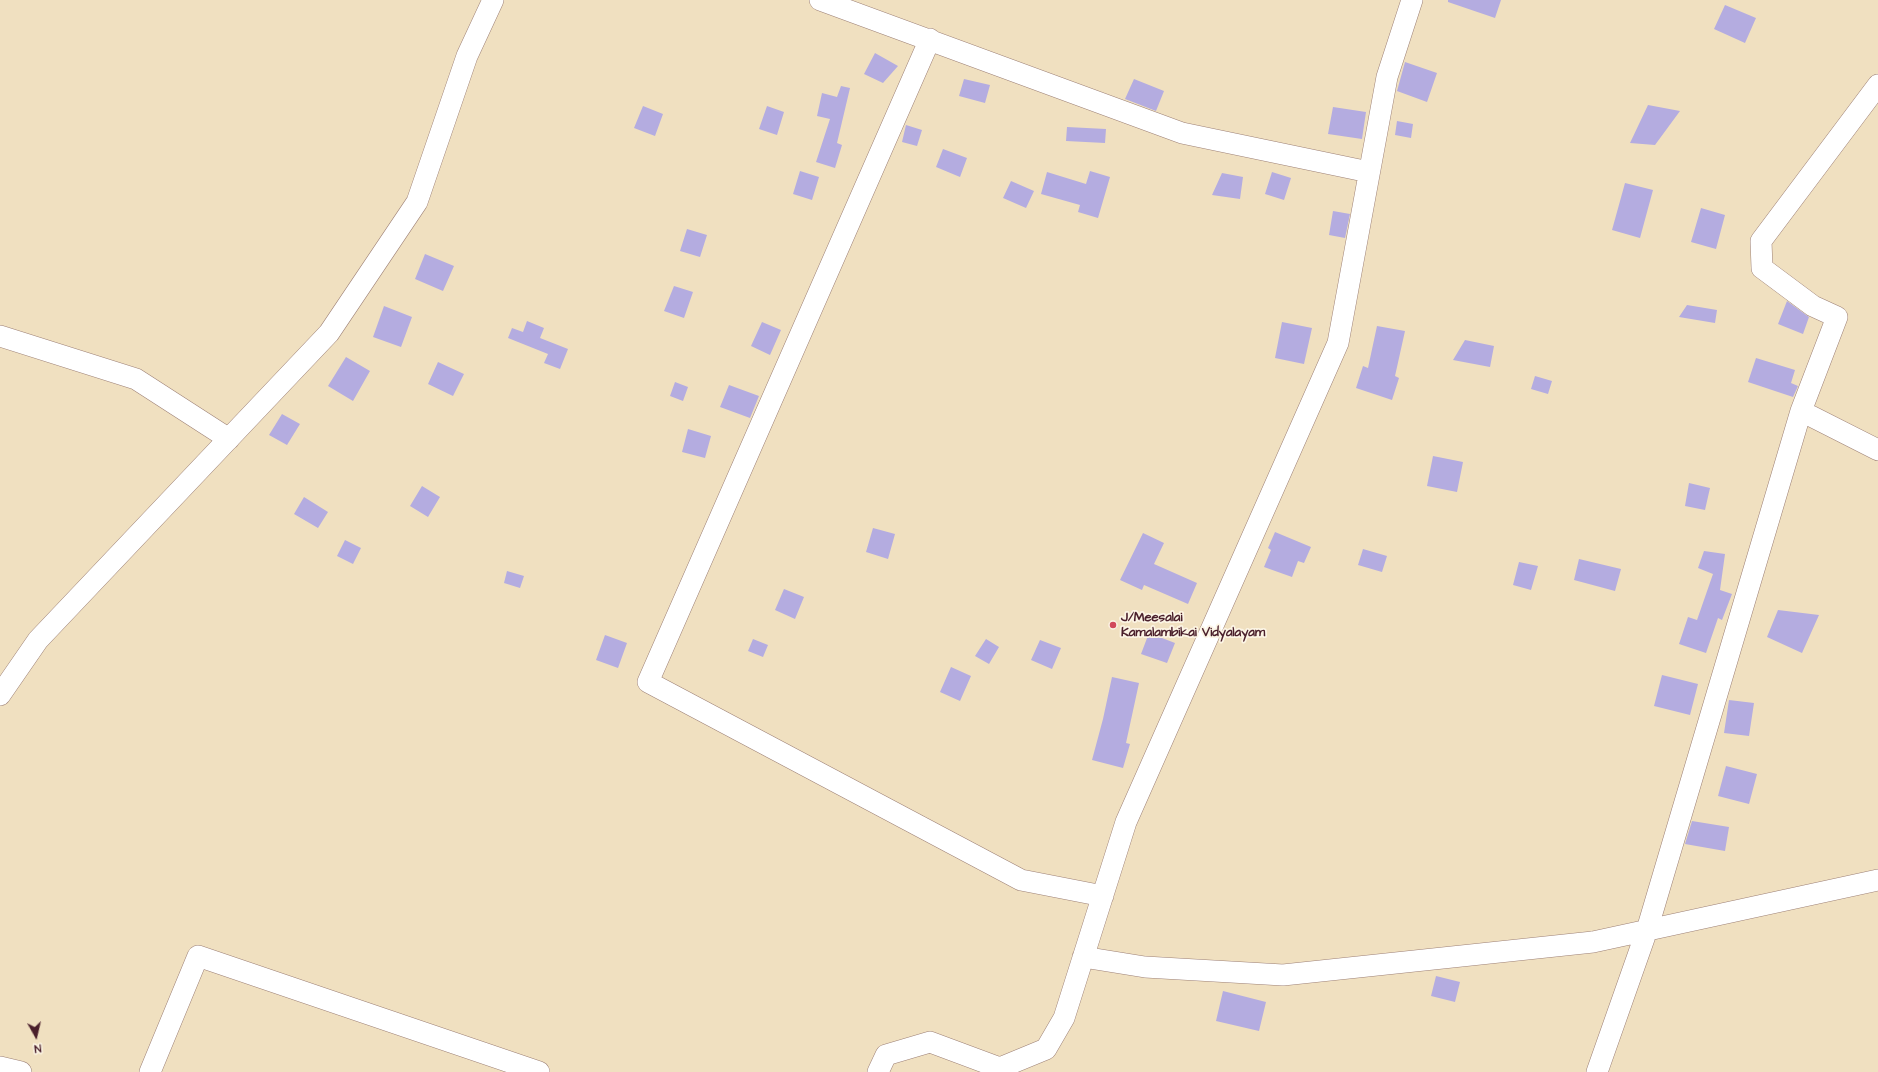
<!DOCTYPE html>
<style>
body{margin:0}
#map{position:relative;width:1878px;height:1072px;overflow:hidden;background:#f0e0c0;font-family:"Architects Daughter",sans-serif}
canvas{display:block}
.north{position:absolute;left:16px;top:1016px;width:40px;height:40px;-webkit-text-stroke:3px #fcf5e5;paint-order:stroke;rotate:172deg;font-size:11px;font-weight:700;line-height:16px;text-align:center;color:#4a1f2b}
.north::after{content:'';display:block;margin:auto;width:14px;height:18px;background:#4a1f2b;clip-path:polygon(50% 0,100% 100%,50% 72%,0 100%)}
</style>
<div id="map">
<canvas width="1878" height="1072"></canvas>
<div class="north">N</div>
</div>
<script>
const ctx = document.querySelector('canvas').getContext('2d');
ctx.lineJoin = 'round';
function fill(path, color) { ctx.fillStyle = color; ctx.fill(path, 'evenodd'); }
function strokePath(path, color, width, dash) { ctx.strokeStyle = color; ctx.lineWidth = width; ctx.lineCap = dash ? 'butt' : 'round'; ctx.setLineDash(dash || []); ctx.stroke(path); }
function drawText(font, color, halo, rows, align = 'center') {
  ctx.font = font + ' "Architects Daughter",sans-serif'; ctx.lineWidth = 3.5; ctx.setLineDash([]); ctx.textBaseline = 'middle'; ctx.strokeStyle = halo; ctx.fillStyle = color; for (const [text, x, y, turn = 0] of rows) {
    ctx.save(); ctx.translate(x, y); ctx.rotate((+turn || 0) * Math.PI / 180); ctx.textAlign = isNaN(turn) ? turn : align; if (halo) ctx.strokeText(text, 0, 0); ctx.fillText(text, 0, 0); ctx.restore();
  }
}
fill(new Path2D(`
 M1448 0H1501L1495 18 1448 2Z
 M1725 5 1756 18 1745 43 1714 29Z
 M875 53 898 66 883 83 864 74Z
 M1405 62 1437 73 1427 102 1397 91Z
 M964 79 990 85 985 103 959 96Z
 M1134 79 1164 91 1156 111 1125 99Z
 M841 86 850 88 837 143 842 145 835 168 816 162 830 119 817 116 822 93 837 97Z
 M1648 105 1680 111 1655 145 1630 143Z
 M643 106 663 114 655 136 634 128Z
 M767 106 784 112 777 135 759 129Z
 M1333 107 1366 112 1362 139 1328 134Z
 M1397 121 1413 124 1411 138 1395 135Z
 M906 125 922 130 917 146 902 142Z
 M1067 127 1106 129 1105 143 1066 141Z
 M943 149 967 158 960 177 936 167Z
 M800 171 819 177 812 200 793 194Z
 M1090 171 1110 177 1098 218 1078 212 1080 205 1041 194 1047 172 1086 184Z
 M1272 172 1291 178 1284 200 1265 194Z
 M1222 173 1243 177 1240 199 1212 195Z
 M1011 181 1034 191 1026 208 1003 198Z
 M1625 183 1653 190 1640 238 1612 230Z
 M1701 208 1725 215 1716 249 1691 242Z
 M1333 211 1350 214 1345 238 1329 235Z
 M687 229 707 235 700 257 680 251Z
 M425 254 454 266 443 291 415 279Z
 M674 286 693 292 684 318 664 311Z
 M1787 301 1809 317 1803 334 1778 324Z
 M1687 305 1717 310 1715 323 1679 317Z
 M384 306 412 317 401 347 373 337Z
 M527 321 544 328 540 338 568 349 560 369 544 363 548 354 508 338 512 328 523 332Z
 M762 322 781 330 770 355 751 346Z
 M1282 322 1312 328 1304 364 1275 358Z
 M1377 326 1405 331 1395 376 1399 378 1392 400 1356 388 1363 366 1368 368Z
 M1465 340 1494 346 1490 367 1453 360Z
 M346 357 370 371 353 401 328 386Z
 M1756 358 1795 370 1791 383 1798 386 1793 397 1748 382Z
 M438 362 464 374 453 396 428 384Z
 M1535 376 1552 381 1548 394 1531 389Z
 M675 382 688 387 683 401 670 396Z
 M729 385 759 396 750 418 720 407Z
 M282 414 300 424 287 445 269 435Z
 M688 429 711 436 705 458 682 452Z
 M1433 456 1463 462 1457 492 1427 486Z
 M1689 483 1710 488 1705 510 1685 506Z
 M422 486 440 497 428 517 410 506Z
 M304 497 328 512 318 528 294 514Z
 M873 528 895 534 888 559 866 552Z
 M1275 532 1311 547 1304 563 1298 561 1292 577 1264 567 1271 550 1268 548Z
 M1143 533 1164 543 1154 564 1197 583 1188 604 1144 585 1142 590 1120 580Z
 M345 540 361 548 353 564 337 556Z
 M1363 549 1387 556 1382 572 1358 565Z
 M1704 551 1725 554 1720 590 1732 594 1722 620 1718 618 1706 653 1679 644 1688 617 1697 620 1713 574 1698 568Z
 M1579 559 1621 569 1615 591 1574 580Z
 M1519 562 1538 566 1531 590 1513 585Z
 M507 571 524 576 520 588 504 583Z
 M784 589 804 597 795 619 775 610Z
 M1778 610 1819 615 1802 653 1767 637Z
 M1149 633 1175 643 1167 663 1141 654Z
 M605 635 627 643 618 668 596 660Z
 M753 639 768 645 763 657 748 651Z
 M986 639 999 647 989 664 975 656Z
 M1040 640 1061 648 1052 669 1031 660Z
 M951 667 971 676 960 701 940 692Z
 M1662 675 1698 684 1690 715 1654 706Z
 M1112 677 1139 683 1126 743 1130 744 1123 768 1092 760 1103 719Z
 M1729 700 1754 703 1749 736 1724 733Z
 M1726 766 1757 774 1749 804 1718 796Z
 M1692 821 1729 827 1725 851 1685 844Z
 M1436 976 1460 982 1455 1002 1431 996Z
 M1223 991 1266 1002 1259 1031 1216 1021Z`), '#b4ace0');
const minor = new Path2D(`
 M820 0 1182 133 1369 172
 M930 39 648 682 1021 880 1103 896
 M0 336 136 379 229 439
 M1801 411 1837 317 1813 306 1762 268 1761 241 1878 85
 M0 695 38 640 329 333 417 202 467 56 493 0
 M1083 957 1145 967 1283 975 1593 942 1878 880
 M0 1067 21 1072
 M150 1072 198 956 539 1072
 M878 1072 886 1055 930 1042 1000 1068 1046 1049 1064 1018 1126 822 1338 343 1387 77 1412 0
 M1597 1072 1647 930 1801 411 1878 450`);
strokePath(minor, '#9d8076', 22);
strokePath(minor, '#fff', 21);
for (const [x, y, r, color] of [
 [1113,625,4,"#d1495b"]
]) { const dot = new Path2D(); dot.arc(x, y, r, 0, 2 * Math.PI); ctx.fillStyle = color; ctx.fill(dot); strokePath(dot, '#fcf5e5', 1.5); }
drawText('bold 13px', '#4a1f2b', '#fcf5e5', [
 ["J/Meesalai",1121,618],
 ["Kamalambikai Vidyalayam",1121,633]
], 'left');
</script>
